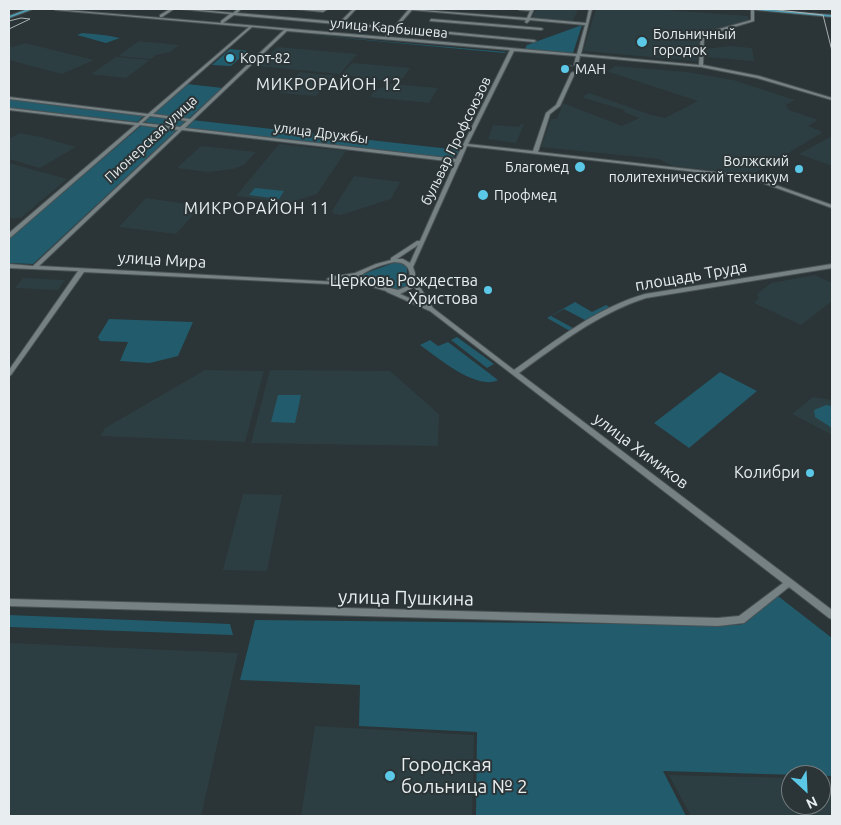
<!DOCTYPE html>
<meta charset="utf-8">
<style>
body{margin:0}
#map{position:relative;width:841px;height:825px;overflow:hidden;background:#2b3436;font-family:Ubuntu,sans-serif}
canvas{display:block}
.frame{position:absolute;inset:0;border:10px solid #e8eeef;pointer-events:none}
.north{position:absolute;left:781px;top:765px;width:50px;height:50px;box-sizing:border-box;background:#2b3436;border:1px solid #777e80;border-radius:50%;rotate:155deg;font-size:14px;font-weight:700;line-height:20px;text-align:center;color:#e8eeef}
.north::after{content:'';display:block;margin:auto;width:18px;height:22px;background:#5ac8e6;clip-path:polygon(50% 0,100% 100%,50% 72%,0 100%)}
</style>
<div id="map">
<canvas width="841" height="825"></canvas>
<div class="frame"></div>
<div class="north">N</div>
</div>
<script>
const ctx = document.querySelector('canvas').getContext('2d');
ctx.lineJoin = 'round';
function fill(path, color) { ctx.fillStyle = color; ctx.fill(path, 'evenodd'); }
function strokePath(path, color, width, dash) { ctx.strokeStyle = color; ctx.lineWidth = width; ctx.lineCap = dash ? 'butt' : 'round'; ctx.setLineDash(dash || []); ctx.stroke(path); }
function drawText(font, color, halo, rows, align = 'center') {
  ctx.font = font + ' Ubuntu,sans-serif'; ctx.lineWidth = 4; ctx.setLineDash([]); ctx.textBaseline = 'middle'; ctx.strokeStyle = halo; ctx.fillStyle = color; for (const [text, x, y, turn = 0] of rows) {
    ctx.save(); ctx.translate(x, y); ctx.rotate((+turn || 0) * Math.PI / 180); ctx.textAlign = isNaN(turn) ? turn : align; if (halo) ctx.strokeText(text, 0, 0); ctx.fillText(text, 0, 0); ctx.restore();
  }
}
fill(new Path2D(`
 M536 9H578L573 21 532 18Z
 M596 9H652L748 16V20L700 34 697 61 583 51Z
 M139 41 179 45 170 52 156 55 151 59 118 56Z
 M25 43 94 60 62 74 9 60V46L13 47Z
 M729 46 752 48 754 61 705 57V49Z
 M277 47 357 54 340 74 257 66Z
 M116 57 150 60 126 78 91 74Z
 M352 63 389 66 410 68 400 82 354 77 342 74Z
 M615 66 687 72 733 80 795 100 786 105 789 110 818 120 808 126 823 132 752 175 673 166 659 159 541 147 551 119H557L563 103 622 126 639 118 624 112 625 110 584 98 583 96 590 93 651 115 665 118 698 101 609 72 608 71Z
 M300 72 326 75H334L316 96 280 93Z
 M391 84 438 88 429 103 370 97 375 90Z
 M521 124H524L516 143 488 139 493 125 519 127Z
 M20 133 41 137 76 147 40 168 9 159V139Z
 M832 136V166L799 154Z
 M279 144 346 151 317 194 288 203 236 196Z
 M201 146 256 152 244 165 233 169 208 172 177 168Z
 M9 163 67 179 21 218H9Z
 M354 176 400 182 391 199 341 215 334 214 332 211Z
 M146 198 201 206 176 234 119 227Z
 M815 275 832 283V301L801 325 754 303 759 298 757 294 771 283Z
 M23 278 65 280 58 290 15 288Z
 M205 370 264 371 245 442 100 436 105 428Z
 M270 370 390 371 439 414 438 446 251 443Z
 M813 397 832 400V435L792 414Z
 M243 494 282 495 267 571 223 570Z
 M9 643 238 653 201 816H9Z
 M315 726 474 735 472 816H301Z
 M669 775 791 778V805H821V778L832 779V816H691Z`), '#2d3e43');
fill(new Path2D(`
 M582 25 573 53 525 49 527 45Z
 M82 33C95 34 106 35 120 38L106 43 77 35Z
 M289 33 506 52H507L504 53Z
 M230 49 248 51 231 66 212 65Z
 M187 84 223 88 179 127 143 122Z
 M9 99 146 114 137 122 9 108Z
 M192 120 459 150 457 156 449 158 186 128Z
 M142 125 178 129 33 264 9 263V238Z
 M255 188 284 191 279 199 249 195Z
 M399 261 407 266V287L397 289 366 282 362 279 363 274Z
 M575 302 592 312 606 305 611 308 587 321 564 309 551 316 573 328 574 330 570 331 547 318Z
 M109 319 193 322 178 356 150 363 120 361 128 342 100 341 98 337Z
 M457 337 494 364 487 368 451 340Z
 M430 340 438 346 448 342 498 380C477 391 437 357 420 345Z
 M720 372 757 391 689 448 654 423Z
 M278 395H301L295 423 271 422Z
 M826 405 832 406V428L815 417 814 410Z
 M778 596 832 638V776L663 771 686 816H476L477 732 359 726 360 685 240 680 255 620 740 625Z
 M9 615 230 624 233 635 9 627Z`), '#225b6b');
strokePath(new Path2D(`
 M568 72 571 65`), '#475052', 4, [4, 2]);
const minor = new Path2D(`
 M54 9 221 23V21L230 14 180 9H190L233 13 238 9H241L237 13 340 22 353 9H356L343 23 394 27 409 9 527 18 530 11 519 10 518 9H534L530 18 586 23 589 9H592L581 54 699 65 701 34 748 21 751 20V9H754V21L704 36 703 65 759 76 832 98V100L757 78 701 67 580 56 578 65 576 66 574 65 576 56 514 51 468 144 533 151 546 113 556 105 571 73 573 72 575 73 560 106 550 114 538 152 750 176 832 205V208L749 178 467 146 461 160V161L460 162 413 267 415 273V279L433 308 514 370C555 341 596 308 645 294L832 264V268L646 298C599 313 559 344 519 373L832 610V619L829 618 789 587 744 623 718 626 9 606V599L718 618 739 616 783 583 430 311 387 292 386 291 369 286 84 272 11 375 9 376V370L78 271 9 268V264L33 266 178 130 140 125 11 237 9 238V233L135 125 9 110V108L138 123 146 116 9 99V97L148 114 249 27 55 10ZM412 10 526 20 525 22 527 23 530 20 585 25 577 54 389 37 395 29 534 42 536 41 534 40 397 27ZM234 15 392 29 385 37 223 23ZM252 27 284 30 190 119 153 114ZM287 31 510 50 456 159 185 128ZM150 116 187 121 180 127 142 123ZM182 130 455 162 420 241H417L391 258V260L376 264 355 273 330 277 327 279 330 281 354 276 353 278 357 283 39 266ZM418 245 410 263 403 259H397ZM394 262C410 262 412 273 408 286L398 290 361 281 359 278C364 270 385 264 394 262ZM414 286 425 305 400 294 412 288Z
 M170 9H174L162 17H160V15Z
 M293 9 322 10 324 9H328L323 12Z
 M431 19 541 28 543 29 541 30 430 21Z`);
const major = new Path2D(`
 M28 9H33L9 18V16Z
 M745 9H760L832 15V17Z`);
strokePath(minor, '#4a5254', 2);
strokePath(major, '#4a5254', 2);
fill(minor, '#768184');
fill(major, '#4f9db0');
strokePath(new Path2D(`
 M768 9 823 15 832 51
 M9 21 21 18 30 19 9 29`), '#a9b0b2', 1);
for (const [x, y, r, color] of [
 [642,42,6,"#5ac8e6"],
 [230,58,5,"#5ac8e6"],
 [565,69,5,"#5ac8e6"],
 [580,167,6,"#5ac8e6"],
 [799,169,5,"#5ac8e6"],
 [483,195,6,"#5ac8e6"],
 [488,290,5,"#5ac8e6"],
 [810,473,5,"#5ac8e6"],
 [390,776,6,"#5ac8e6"]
]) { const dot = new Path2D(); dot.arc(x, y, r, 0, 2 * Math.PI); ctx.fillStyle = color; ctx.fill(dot); strokePath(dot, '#2b3436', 2); }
drawText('14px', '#e8eeef', '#2b3436', [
 ["улица Карбышева",389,28,5],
 ["улица Дружбы",321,133,7],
 ["Пионерская улица",151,139,-43],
 ["бульвар Профсоюзов",456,141,-64]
]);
drawText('14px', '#e8eeef', '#2b3436', [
 ["Больничный",653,34],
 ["городок",653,50],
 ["Корт-82",240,58],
 ["МАН",575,69],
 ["Волжский",789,161,"right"],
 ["политехнический техникум",789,177,"right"],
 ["Благомед",569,167,"right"],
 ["Профмед",494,195]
], 'left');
ctx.letterSpacing = '1px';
drawText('16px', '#e8eeef', '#2b3436', [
 ["МИКРОРАЙОН 12",329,85],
 ["МИКРОРАЙОН 11",257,209]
]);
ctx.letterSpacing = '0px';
drawText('16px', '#e8eeef', '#2b3436', [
 ["улица Мира",162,260,3],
 ["площадь Труда",691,276,-10],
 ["улица Химиков",641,451,37]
]);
drawText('16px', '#e8eeef', '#2b3436', [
 ["Церковь Рождества",478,281],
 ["Христова",478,299],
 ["Колибри",800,473]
], 'right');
drawText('19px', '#e8eeef', '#2b3436', [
 ["улица Пушкина",406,598,1]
]);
drawText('19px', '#e8eeef', '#2b3436', [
 ["Городская",401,765],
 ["больница № 2",401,787]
], 'left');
</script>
